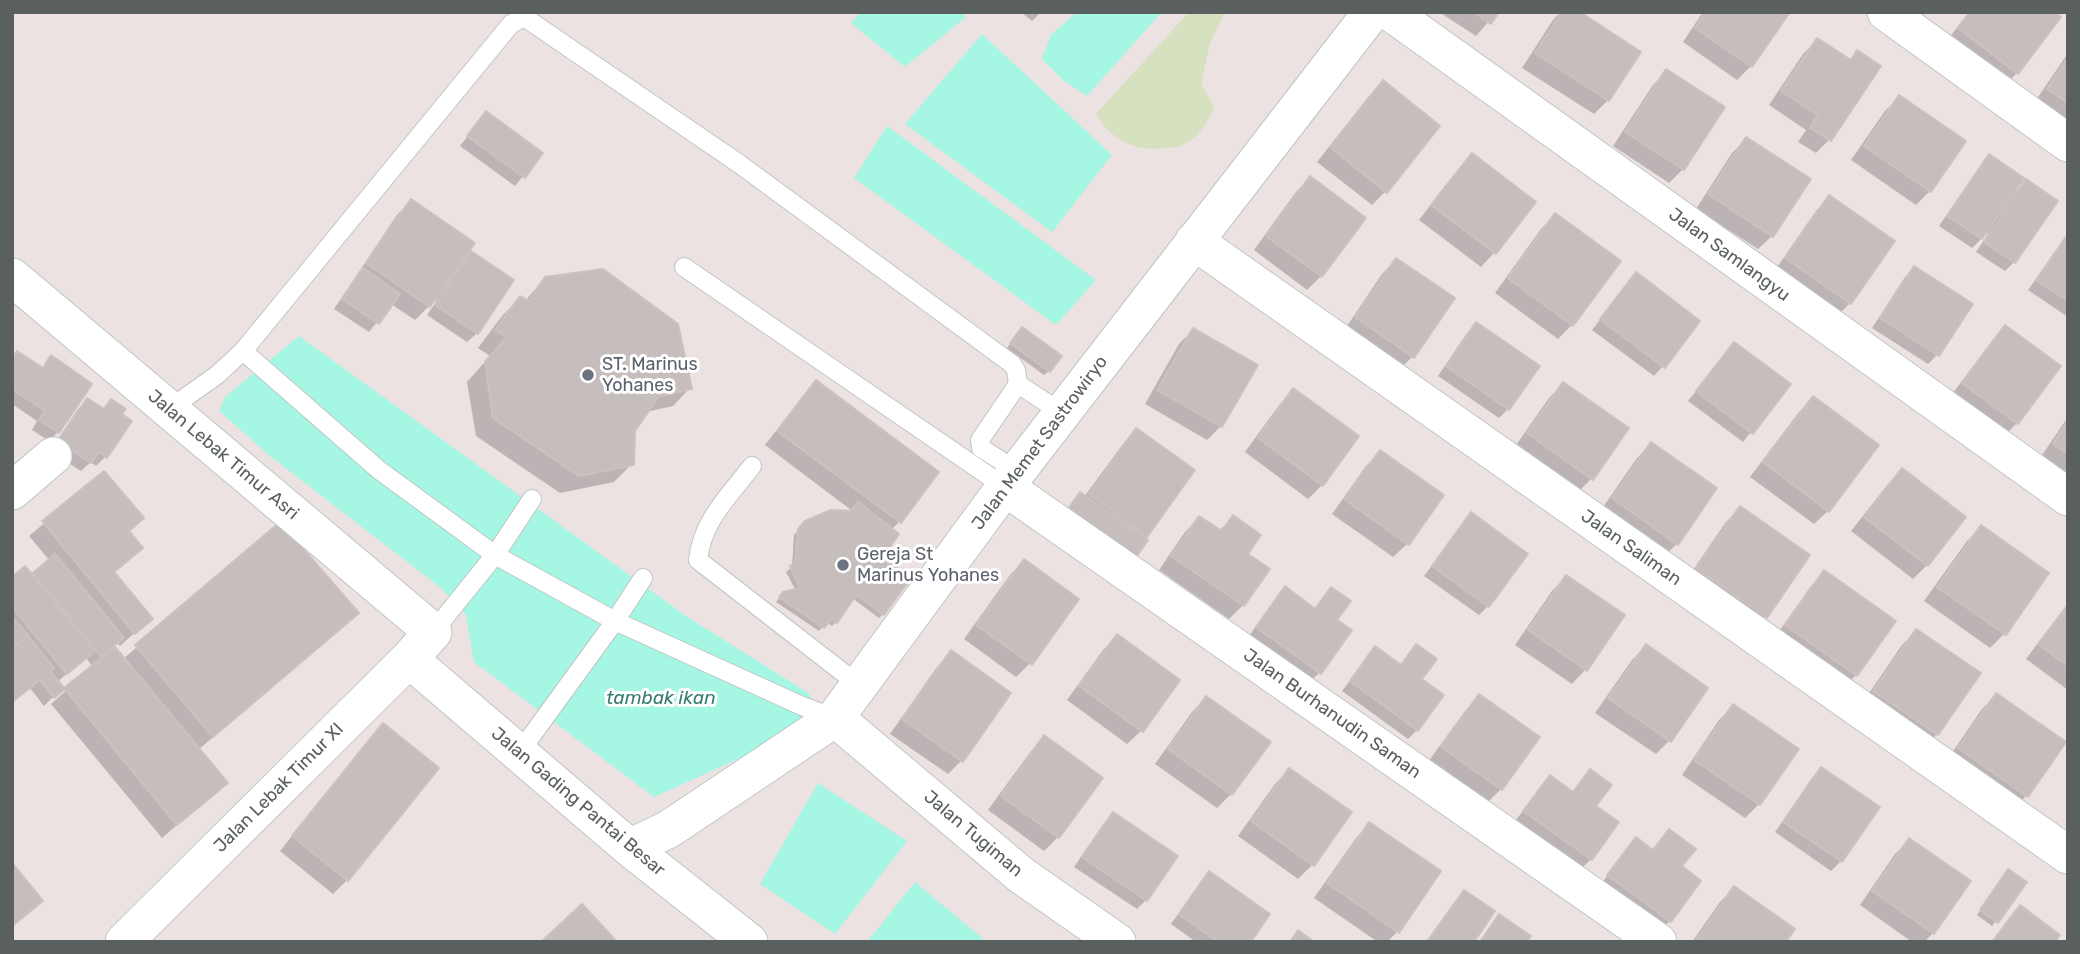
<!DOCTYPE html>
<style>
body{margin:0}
#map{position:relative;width:2080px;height:954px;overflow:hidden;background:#ebe2e1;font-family:Rubik,sans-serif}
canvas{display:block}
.frame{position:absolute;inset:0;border:14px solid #59605f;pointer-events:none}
</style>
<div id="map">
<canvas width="2080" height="954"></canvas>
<div class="frame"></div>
</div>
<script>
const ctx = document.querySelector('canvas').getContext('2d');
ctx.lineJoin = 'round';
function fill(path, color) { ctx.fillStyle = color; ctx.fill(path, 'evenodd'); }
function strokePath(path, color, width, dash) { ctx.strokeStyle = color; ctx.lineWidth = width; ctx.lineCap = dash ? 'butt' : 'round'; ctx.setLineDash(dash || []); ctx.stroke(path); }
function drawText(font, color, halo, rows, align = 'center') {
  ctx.font = font + ' Rubik,sans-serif'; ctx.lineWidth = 6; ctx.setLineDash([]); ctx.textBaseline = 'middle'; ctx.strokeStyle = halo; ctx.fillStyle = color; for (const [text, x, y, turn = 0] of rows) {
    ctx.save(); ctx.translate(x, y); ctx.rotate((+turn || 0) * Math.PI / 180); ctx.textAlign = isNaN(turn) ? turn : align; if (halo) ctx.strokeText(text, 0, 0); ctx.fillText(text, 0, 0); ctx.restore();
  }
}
fill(new Path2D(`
 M1189 12H1225L1210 43 1201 84 1214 107C1208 121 1199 138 1183 145 1179 147 1171 147 1166 148 1136 152 1112 141 1096 114Z`), '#d5e1bf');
fill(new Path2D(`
 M861 12H961L966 17 905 67 851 23Z
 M1077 12H1162L1087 96 1064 81 1042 59 1051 35Z
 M982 34 1112 155 1052 232 905 124Z
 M887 126 1096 280 1056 325 854 178Z
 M299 336 686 616 808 693 820 709 749 754 654 797 474 662 466 615 441 588 270 456 219 411 225 397Z
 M818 783 907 841 835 934 760 884Z
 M915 882 987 942H867Z`), '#a5f6e3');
fill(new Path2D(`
 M1021 12H1041L1032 21Z
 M1439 12H1497L1476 36Z
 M1561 12H1577L1608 100 1594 114 1522 68 1553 20Z
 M1703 12H1788L1751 66 1737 80 1683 42Z
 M1969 12H2052L2017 73 2003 87 1945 43Z
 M1817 40 1849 61 1857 53 1829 140 1816 153 1798 142 1806 130 1769 105 1803 54Z
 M2068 53V126L2034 103Z
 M1667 71 1683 169 1669 183 1613 146 1653 85Z
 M1383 83 1386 191 1372 205 1317 162 1369 96Z
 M1899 97 1930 191 1916 205 1851 160 1885 111Z
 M486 113 541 154 515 186 460 146Z
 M1746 139 1772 236 1758 249 1696 209 1732 153Z
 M1472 155 1533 203 1494 253 1481 267 1419 220 1458 169Z
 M1989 156 2011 197 2026 181 2014 262 2005 271 1976 252 1988 234 1987 233 1972 248 1939 226 1980 166Z
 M1310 178 1321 276 1307 290 1254 250 1296 192Z
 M1829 197 1850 303 1836 317 1773 273 1816 211Z
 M411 201 458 267 471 254 512 281 477 333 467 342 427 315 436 302 435 300 415 320 391 304 369 332 334 309 397 215Z
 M1555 215 1572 325 1558 339 1495 293 1541 229Z
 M2068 235V317L2028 290Z
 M1396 260 1412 357 1398 371 1343 332 1382 274Z
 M1914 268 1971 305 1937 355 1928 364 1872 328 1905 277Z
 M1636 274 1663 366 1654 376 1592 330Z
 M545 278 690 388 673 406 646 412 633 431 632 464 614 482 560 493 476 436 467 382 490 356 478 348 502 316 520 298 525 301Z
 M1476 324 1508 409 1499 418 1438 376 1467 333Z
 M2006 327 2017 423 2003 437 1950 397 1992 341Z
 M1193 330 1221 426 1207 440 1145 404 1179 344Z
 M1018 333 1049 371 1044 375 1007 348Z
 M1735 344 1788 385 1743 442 1688 401Z
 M12 358 41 369 51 358 58 432 49 441 32 430 37 421 12 404Z
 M816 382 899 522 891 530 881 557 883 614 879 618 852 598 836 622 832 626 827 622 819 631 776 602 783 593 796 591 786 572 792 567 794 535 806 523 855 513 765 445 803 396Z
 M1563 384 1592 478 1578 492 1514 448 1549 398Z
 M1294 391 1322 485 1308 499 1245 452 1280 404Z
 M1813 398 1828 511 1814 524 1750 477 1799 412Z
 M88 400 103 410 112 401 106 456 96 466 91 462 81 471 50 451 78 409Z
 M2068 417V477L2040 458Z
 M1136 430 1146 535 1143 539 1059 522 1080 494 1084 497 1123 444Z
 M1651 444 1677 544 1663 557 1599 513 1637 458Z
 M1380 452 1407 544 1393 557 1332 514 1366 466Z
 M1902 470 1927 565 1913 579 1851 531 1888 484Z
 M104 473 127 532 141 548 113 573 150 619 120 646 117 643 113 647 123 659 280 525 356 613 338 631 198 750 225 783 162 838 51 704 93 667 86 658 57 682 62 688 44 706 30 688 12 702V579L31 576 50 561 29 536Z
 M1740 508 1765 616 1752 630 1684 583 1726 522Z
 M1471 515 1488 606 1479 615 1424 576Z
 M1233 517 1245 554 1268 570 1243 605 1229 619 1159 570 1185 532 1199 518 1219 531Z
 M1981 527 2047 573 2004 634 1990 648 1924 601 1967 541Z
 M1024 561 1030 663 1016 677 964 639 1010 575Z
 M1824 573 1856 675 1842 689 1773 640 1811 586Z
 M1566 577 1623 616 1585 670 1572 684 1515 645 1552 591Z
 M1285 589 1314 610 1331 589 1319 673 1310 682 1248 637Z
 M2068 603V690L2026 659Z
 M1916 631 1937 734 1923 748 1861 705 1902 645Z
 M1117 636 1141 731 1127 744 1067 700 1103 650Z
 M1417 646 1420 679 1417 730 1408 739 1342 691 1375 648 1400 666Z
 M1646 646 1669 741 1656 754 1595 713 1632 660Z
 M951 653 962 760 948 774 890 734 937 667Z
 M1996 695 2027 795 2013 809 1945 763 1982 709Z
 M1479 697 1537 738 1501 789 1487 803 1428 762 1465 711Z
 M1206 698 1268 742 1231 794 1217 808 1155 764 1192 712Z
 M1733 706 1759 804 1745 818 1682 775 1719 720Z
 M383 725 436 768 347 880 333 894 280 851 370 739Z
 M1045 738 1100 778 1058 837 1044 851 988 810 1031 751Z
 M1821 769 1877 808 1841 861 1831 871 1775 832 1812 778Z
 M1289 770 1350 812 1312 865 1298 879 1238 836 1275 784Z
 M1590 771 1594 806 1591 859 1582 868 1515 821 1550 777 1571 793Z
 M1113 814 1146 900 1137 909 1074 867 1104 823Z
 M1369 824 1439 871 1397 932 1387 942H1378L1314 898 1356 838Z
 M1669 831 1680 867 1670 921 1660 930 1600 885 1636 840 1652 851Z
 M1909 840 1933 933 1924 942H1912L1860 905 1895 854Z
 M1209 873 1249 942H1196L1171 924 1200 883Z
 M2004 876 1996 921 1992 926 1977 915Z
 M1734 888 1784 942H1692L1720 902Z
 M1464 892 1471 942H1426L1455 901Z`), '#0003');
const building = new Path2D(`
 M1474 12H1499L1491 24Z
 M1562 12H1580L1641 52 1609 101 1535 53Z
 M1706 12H1790L1752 67 1695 28Z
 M1970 12H2055L2061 17 2018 74 1958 28Z
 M1817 38 1851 60 1857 50 1881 66 1831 141 1810 128 1818 115 1781 91Z
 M2068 57V103L2047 89Z
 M1666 69 1725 107 1684 170 1625 132Z
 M1383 80 1440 126 1387 193 1330 147Z
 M1899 95 1966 141 1931 192 1864 146Z
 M486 111 543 153 525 178 467 136Z
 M1746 137 1811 179 1773 237 1708 194Z
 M1472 153 1536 202 1496 254 1431 205Z
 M1989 154 2024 178 1982 239 1947 216Z
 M1310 176 1366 218 1322 277 1266 236Z
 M2026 179 2058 201 2015 263 1984 242Z
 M1829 195 1895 241 1851 304 1785 258Z
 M411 199 475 243 430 307 366 263Z
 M1555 213 1621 261 1573 326 1508 278Z
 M2068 234V301L2036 280Z
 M471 251 514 280 478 334 435 305Z
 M1396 258 1455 298 1414 358 1355 317Z
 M1914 266 1973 304 1939 356 1880 318Z
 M363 268 400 294 379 324 342 299Z
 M603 269 678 324 692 389 659 396 635 431 634 465 579 476 493 418 485 362 507 337 495 330 520 296 529 301 545 277Z
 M1636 272 1700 321 1665 368 1600 319Z
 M1476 322 1540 366 1509 410 1446 366Z
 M2005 325 2061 366 2018 424 1962 383Z
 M1022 327 1062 356 1050 372 1010 343Z
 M1193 328 1258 365 1222 427 1157 390Z
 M1734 342 1791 384 1753 434 1696 391Z
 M17 351 43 368 51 355 92 384 59 433 39 420 45 411 12 389V358Z
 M816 380 939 472 901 523 777 431Z
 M1563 382 1629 428 1593 480 1527 433Z
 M1293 388 1359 436 1323 486 1258 438Z
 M1813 396 1879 445 1829 512 1763 462Z
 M87 398 104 409 111 399 126 409 122 414 132 421 107 458 99 452 91 463 58 441Z
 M2068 421V454L2053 444Z
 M1136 428 1195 470 1147 537 1089 494Z
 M1651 442 1717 488 1678 545 1612 498Z
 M1380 450 1444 495 1409 545 1344 499Z
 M1902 468 1966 517 1928 566 1864 517Z
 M104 471 144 518 129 531 143 548 114 572 153 619 135 634 42 521Z
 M1080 492 1148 540 1134 560 1066 512Z
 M858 502 899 534 883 557 911 578 884 615 856 595 837 623 832 619 824 628 779 597 783 592 800 588 790 566 795 564 798 529 805 521 831 510 851 511Z
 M1740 506 1810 555 1767 618 1696 568Z
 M1471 512 1528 554 1489 607 1432 566Z
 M1233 515 1261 535 1248 554 1270 569 1244 606 1171 556 1199 516 1222 531Z
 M280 522 359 613 213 737 135 645Z
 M1981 525 2049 573 2006 635 1937 587Z
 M55 554 124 638 101 656 33 573Z
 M1024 559 1079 599 1032 665 976 625Z
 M25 566 95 651 67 674 12 607V577Z
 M1824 570 1896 621 1857 676 1785 625Z
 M1566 575 1625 615 1587 671 1528 630Z
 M1285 586 1315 609 1331 587 1351 601 1337 620 1352 630 1321 674 1256 627Z
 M2068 605V666L2038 644Z
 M12 617 28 635 12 648Z
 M1916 629 1981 673 1938 735 1873 691Z
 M1117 634 1180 680 1143 732 1079 686Z
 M28 636 54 668 50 671 65 689 54 698 40 680 12 702V648Z
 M1416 644 1437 659 1422 679 1444 695 1418 731 1350 681 1375 646 1401 665Z
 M1646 644 1708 688 1671 742 1608 698Z
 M115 647 228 783 177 825 64 688Z
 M951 650 1011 693 963 762 902 719Z
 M1996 693 2066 742 2028 797 1958 748Z
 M1479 694 1540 737 1502 790 1441 747Z
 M1206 696 1271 742 1232 795 1168 749Z
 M1733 704 1799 749 1760 805 1694 760Z
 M383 723 439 768 348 881 292 836Z
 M1044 735 1103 778 1059 838 1001 796Z
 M1821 767 1880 807 1842 862 1783 822Z
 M1289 768 1352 812 1314 866 1251 821Z
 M1590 769 1612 785 1596 806 1619 822 1592 860 1523 811 1550 775 1573 792Z
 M1113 812 1178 856 1147 901 1082 857Z
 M1369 822 1441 871 1399 933 1327 883Z
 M1669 829 1696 849 1682 866 1701 881 1671 922 1607 875 1636 837 1653 850Z
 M1909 838 1971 881 1934 934 1872 891Z
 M12 863 43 901 12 926Z
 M2008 869 2027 882 1998 923 1980 910Z
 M1209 871 1270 914 1251 942H1218L1179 914Z
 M1734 886 1795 929 1786 942 1696 940Z
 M1464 890 1495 911 1474 942H1427Z
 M582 904 617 942H541Z
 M2020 905 2060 935 2055 942H1992Z
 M1499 914 1531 936 1527 942H1480Z
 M1298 930 1314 942H1290Z`);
fill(building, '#c6bebd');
strokePath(building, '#cfc0c0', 2);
const service = new Path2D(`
 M684 267 1005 487
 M1018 384 1062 413
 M169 409 217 375 243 351
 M752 466C729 496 702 521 698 560L859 685
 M643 578 615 621 802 706 835 718
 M433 632 495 555 532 499
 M519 753 615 621 495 555 379 470 243 351 511 24 524 17 738 163 1012 364 1016 370 1018 384 980 440 981 448 1017 471`);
const minor = new Path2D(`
 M1390 12 2068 497
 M1886 12 2068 143
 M1194 241 2068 855
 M12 277 433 632 409 659 124 942
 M1005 487 1658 942
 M12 491 53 456
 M409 659 630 848 749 942
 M835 718 1021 875 1117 942
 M630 848 669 829 835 718 1005 487 1372 12`);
strokePath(service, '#bfc6c5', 20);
strokePath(minor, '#bfc6c5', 39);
strokePath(service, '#fff', 18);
strokePath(minor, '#fff', 37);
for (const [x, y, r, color] of [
 [588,375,7,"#6b7280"],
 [843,565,7,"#6b7280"]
]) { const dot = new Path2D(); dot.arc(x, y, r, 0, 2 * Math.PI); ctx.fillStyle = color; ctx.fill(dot); strokePath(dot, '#fff', 2.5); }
drawText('18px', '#59605f', '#fff', [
 ["Jalan Samlangyu",1729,255,36],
 ["Jalan Memet Sastrowiryo",1040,443,-53],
 ["Jalan Lebak Timur Asri",223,455,40],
 ["Jalan Saliman",1631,548,35],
 ["Jalan Burhanudin Saman",1332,714,35],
 ["Jalan Lebak Timur XI",279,788,-45],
 ["Jalan Gading Pantai Besar",578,802,40],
 ["Jalan Tugiman",973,834,40]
]);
drawText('18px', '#5b616d', '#fff', [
 ["ST. Marinus",602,365],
 ["Yohanes",602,386],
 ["Gereja St",857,555],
 ["Marinus Yohanes",857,576]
], 'left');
drawText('italic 19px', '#377c72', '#fff', [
 ["tambak ikan",661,699]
]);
</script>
